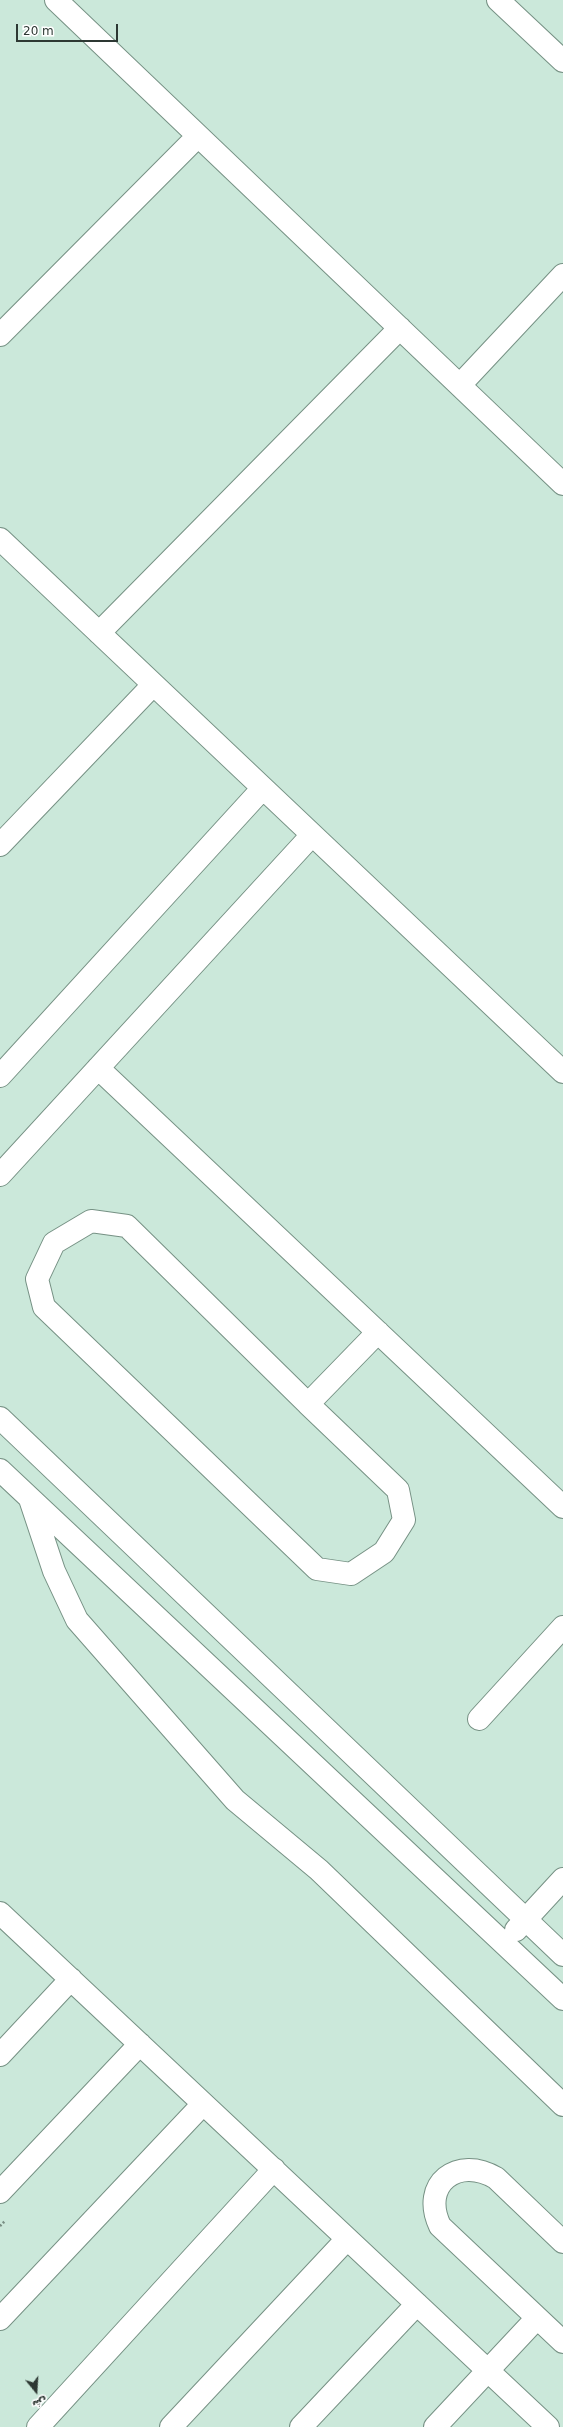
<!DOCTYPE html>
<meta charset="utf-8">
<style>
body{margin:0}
#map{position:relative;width:563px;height:2427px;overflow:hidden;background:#cbe8da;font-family:"DejaVu Sans",Cairo,sans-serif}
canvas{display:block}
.north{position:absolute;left:16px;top:2371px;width:40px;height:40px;-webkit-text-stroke:3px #fff;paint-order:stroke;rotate:162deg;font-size:11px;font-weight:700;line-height:16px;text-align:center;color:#2d3833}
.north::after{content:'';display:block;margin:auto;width:14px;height:18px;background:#2d3833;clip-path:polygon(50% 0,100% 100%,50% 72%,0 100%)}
.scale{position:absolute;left:16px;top:24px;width:102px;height:18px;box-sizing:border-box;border:2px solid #2d3833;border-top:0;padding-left:5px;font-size:12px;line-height:14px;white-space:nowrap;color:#2d3833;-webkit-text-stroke:3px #fff;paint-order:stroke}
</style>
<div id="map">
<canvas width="563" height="2427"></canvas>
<div class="north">ش</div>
<div class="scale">20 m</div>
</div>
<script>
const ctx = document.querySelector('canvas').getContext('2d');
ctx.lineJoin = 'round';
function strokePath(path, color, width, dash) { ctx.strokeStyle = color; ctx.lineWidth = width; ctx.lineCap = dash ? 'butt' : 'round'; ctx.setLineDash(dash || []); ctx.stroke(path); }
const minor = new Path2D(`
 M56 0 563 484
 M498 0 563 61
 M0 335 198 136
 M460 385 563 275
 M0 539 563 1072
 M99 633 400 328
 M0 845 153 685
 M98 1068 563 1507
 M0 1076 263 788
 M0 1175 312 835
 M308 1404 127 1226 91 1221 54 1243 37 1279 44 1307 317 1569 351 1574 384 1552 404 1520 398 1490 308 1404 378 1332
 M0 1418 563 1955
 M0 1470 563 1999
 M30 1499 54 1571 77 1620 235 1800 319 1870 563 2105
 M479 1719 563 1627
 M0 1913 548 2427
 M516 1930 563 1879
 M0 2055 71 1979
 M0 2192 140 2044
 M563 2242 496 2178C458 2155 420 2184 440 2226L563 2342
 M0 2319 203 2104
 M38 2427 274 2169
 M171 2427 347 2239
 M301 2427 417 2304
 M435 2427 537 2318`);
strokePath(minor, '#769184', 24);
strokePath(new Path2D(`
 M0 2226 5 2221`), '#798d83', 2.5, [2, 2]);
strokePath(minor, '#fff', 22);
</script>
